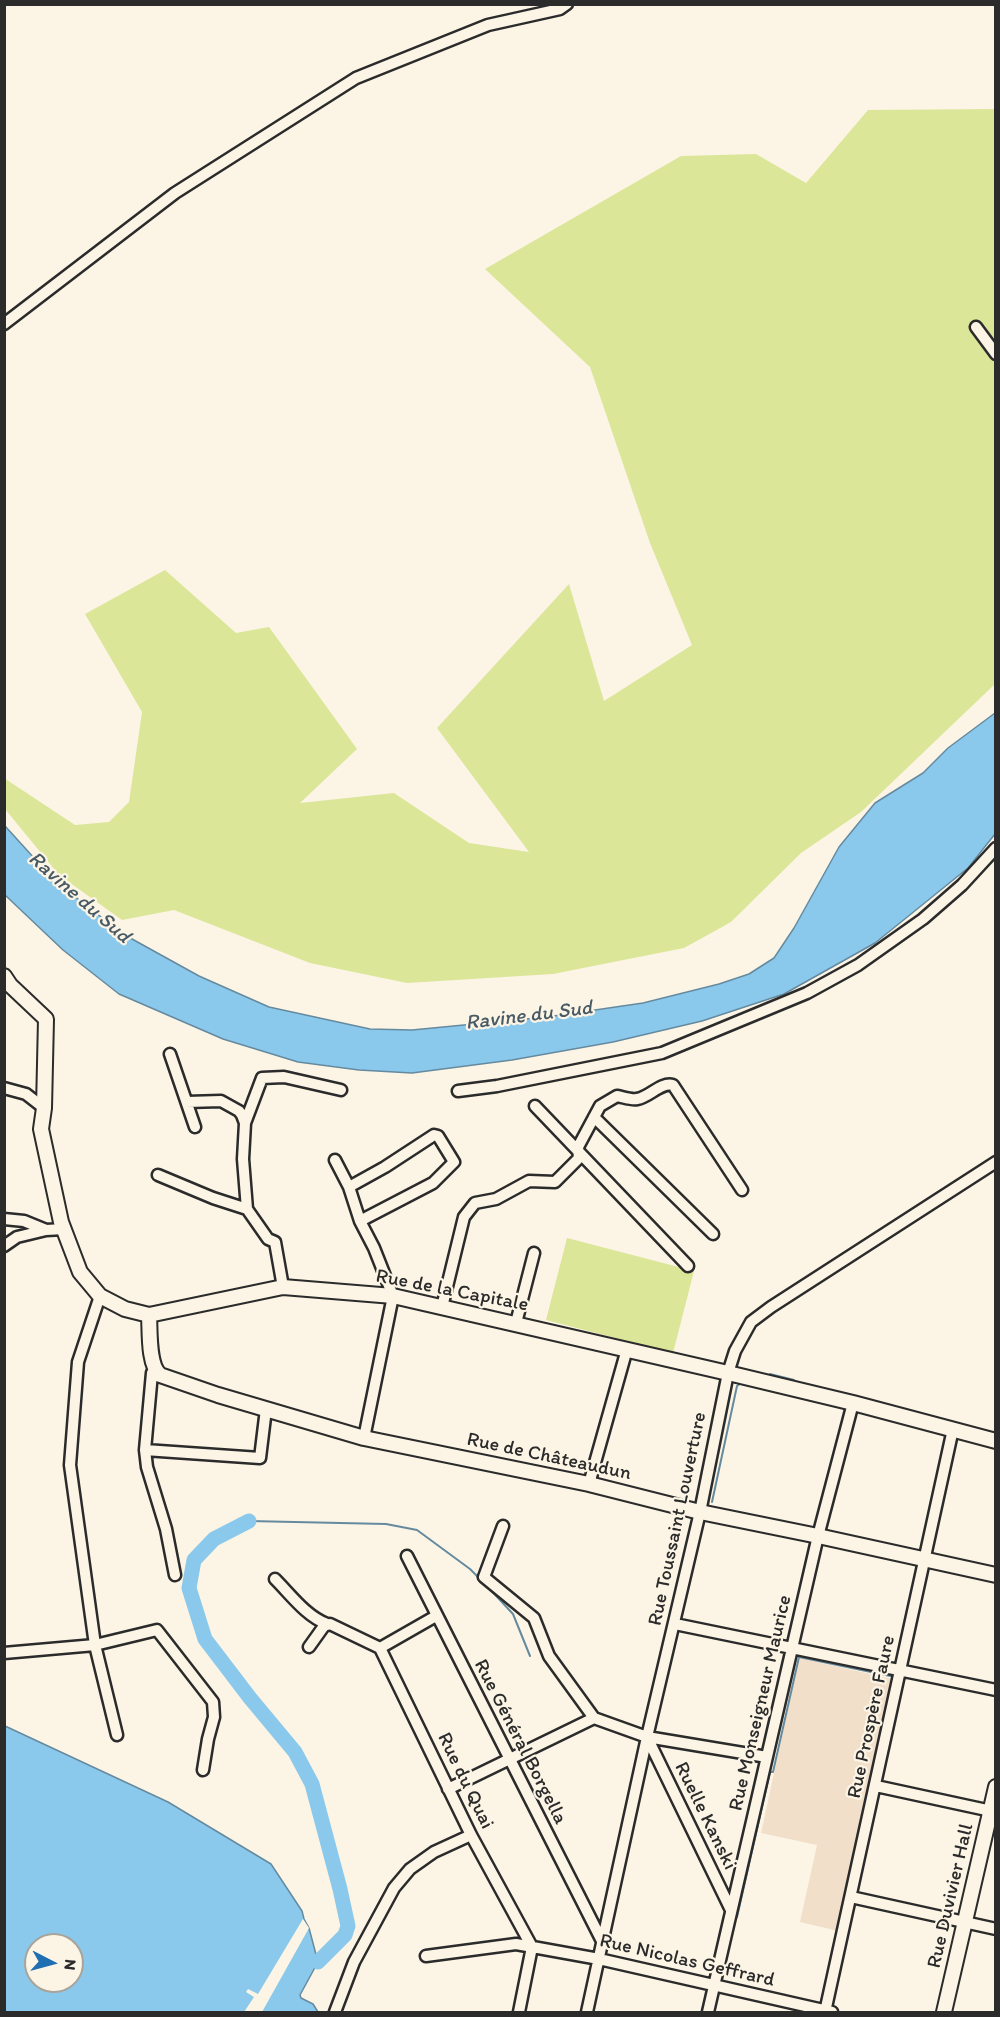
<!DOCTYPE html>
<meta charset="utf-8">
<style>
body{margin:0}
#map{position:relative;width:1000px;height:2017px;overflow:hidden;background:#fcf5e5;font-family:Itim,sans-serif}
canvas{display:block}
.frame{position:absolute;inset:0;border:6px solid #2b2b2b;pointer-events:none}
.north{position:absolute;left:24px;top:1933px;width:60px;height:60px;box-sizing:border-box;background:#fcf5e5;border:2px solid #a8a49b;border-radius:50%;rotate:96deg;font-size:16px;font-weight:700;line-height:24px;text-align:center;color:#2b2b2b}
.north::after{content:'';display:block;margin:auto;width:21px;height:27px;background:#1f6fb2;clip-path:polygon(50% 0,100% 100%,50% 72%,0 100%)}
</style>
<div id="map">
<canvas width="1000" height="2017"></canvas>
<div class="frame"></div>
<div class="north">N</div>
</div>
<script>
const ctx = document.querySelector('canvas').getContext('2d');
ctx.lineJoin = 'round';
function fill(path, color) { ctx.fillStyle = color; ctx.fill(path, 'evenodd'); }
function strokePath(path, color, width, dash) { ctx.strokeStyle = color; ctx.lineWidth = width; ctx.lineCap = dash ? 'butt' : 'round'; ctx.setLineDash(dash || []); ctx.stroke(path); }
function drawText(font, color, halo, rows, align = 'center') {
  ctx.font = font + ' Itim,sans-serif'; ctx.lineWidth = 4.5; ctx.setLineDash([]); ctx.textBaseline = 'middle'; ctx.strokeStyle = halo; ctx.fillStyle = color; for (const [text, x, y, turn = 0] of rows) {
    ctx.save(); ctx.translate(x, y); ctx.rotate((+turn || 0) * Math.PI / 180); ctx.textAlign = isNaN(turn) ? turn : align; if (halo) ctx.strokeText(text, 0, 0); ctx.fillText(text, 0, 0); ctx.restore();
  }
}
fill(new Path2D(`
 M799 1658 893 1679 838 1931 800 1922 817 1845 761 1833Z`), '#f2dfca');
fill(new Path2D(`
 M995 109V684L861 812 801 853 731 922 684 948 553 974 407 983 310 963 174 910 122 920 59 875 5 809 4 778 75 825 109 822 129 802 142 712 85 614 165 570 236 633 269 627 357 749 300 803 394 793 469 843 529 852 437 728 569 584 604 701 692 645 650 543 590 367 485 269 681 156 756 154 806 183 868 110Z
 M567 1238 694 1271 673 1353 546 1320Z`), '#dbe699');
const water = new Path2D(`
 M995 713V834L968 868 875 943 784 994 702 1021 613 1042 512 1060 412 1073 359 1070 298 1062 223 1039 119 994 63 950 5 895V826L55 881 123 934 199 976 269 1007 370 1029 412 1030 547 1017 643 1003 719 984 749 974 774 958 794 928 839 847 875 803 923 773 948 748Z
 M5 1726 168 1802 271 1864 302 1911 304 1919 309 1928 318 1962 300 1995 301 1998 313 2004 318 2012H5ZM36 1945H72V1981H36Z`);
fill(water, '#8bc9ec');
strokePath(water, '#658a9f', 1.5);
fill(new Path2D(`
 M303 1919 309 1928 262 2012H244L254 1997 246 1992 248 1989 258 1994Z`), '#fcf5e5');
strokePath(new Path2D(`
 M770 1374 794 1380
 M712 1502 737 1386 741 1383
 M249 1521 386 1524 417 1530 470 1569 480 1579
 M486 1585 513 1614 530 1656
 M737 1917 770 1772H773L799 1657 895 1677
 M821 2002 833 1952`), '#658a9f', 2);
strokePath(new Path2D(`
 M249 1521 214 1539 194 1560 189 1588 205 1639 250 1698 295 1752 312 1784 340 1889 348 1926 345 1935 318 1962`), '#8bc9ec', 15);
const street = new Path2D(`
 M4 324 175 193 356 78 488 25 560 9 567 4
 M976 327 996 354
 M170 1054 195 1127
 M4 1088 26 1094 44 1108
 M458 1091 497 1086 662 1053 807 993 858 965 923 919 962 885 996 848
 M187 1102 221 1101 239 1111 242 1115 245 1123 243 1159 247 1209 268 1239 275 1242 283 1287
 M535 1106 688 1266
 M594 1117 713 1234
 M245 1123 262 1078 284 1077 341 1090
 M335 1160 349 1187 360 1221 374 1248 393 1296 364 1438
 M158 1175 213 1198 247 1209
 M349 1187 385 1167 434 1135 438 1136 454 1162 433 1183 360 1221
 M4 1219 24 1221 46 1230
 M4 1246 17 1237 46 1230 64 1229
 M100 1296 78 1362 70 1465 95 1645 117 1735
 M442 1307 464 1217 475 1203 496 1199 529 1181 555 1182 579 1158 578 1147 600 1106 617 1096C623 1097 631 1100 637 1099 650 1097 660 1082 673 1085L742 1190
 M516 1323 534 1253
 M156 1372 152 1373 145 1450 147 1467 166 1529 175 1575
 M145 1450 260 1458 266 1409
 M589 1484 627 1349
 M503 1526 484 1577 534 1618 549 1656 594 1718 647 1737 767 1757
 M407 1556 603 1943
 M275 1579C291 1595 306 1616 327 1624
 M675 1624 996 1690
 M309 1647 324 1626 330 1624 380 1648 471 1835 532 1947 519 2012
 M380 1648 436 1616
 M4 1653 95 1645 157 1630 213 1702 214 1717 208 1739 203 1770
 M647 1737 731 1910
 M876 1786 996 1812
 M448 1789 594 1718
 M851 1897 996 1929
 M426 1956 516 1944 599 1959 832 2012
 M335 2012 354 1962 394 1888 410 1869 434 1852 471 1835
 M587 2012 647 1737 700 1512 728 1373 735 1351 751 1322 771 1307 996 1162
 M708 2012 817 1540 853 1403
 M825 2012 953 1429`);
const secondary = new Path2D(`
 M4 976 10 985 46 1019 44 1108 41 1129 61 1222 80 1272 100 1296 125 1309 149 1315 283 1287 393 1296 728 1373 853 1403 996 1441
 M149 1315C150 1331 148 1365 160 1375L218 1395 364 1438 589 1484 700 1512 818 1536 996 1575
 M944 2012 996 1787`);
strokePath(street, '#2b2b2b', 15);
strokePath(secondary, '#2b2b2b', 18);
strokePath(street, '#fcf5e5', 10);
strokePath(secondary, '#fcf5e5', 14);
drawText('20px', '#2b2b2b', '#fcf5e5', [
 ["Rue de la Capitale",452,1291,11],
 ["Rue de Châteaudun",549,1457,12],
 ["Rue Toussaint Louverture",678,1519,-78],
 ["Rue Monseigneur Maurice",761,1703,-77],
 ["Rue Prospère Faure",872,1717,-78],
 ["Rue Général Borgella",520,1742,63],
 ["Rue du Quai",465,1781,64],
 ["Ruelle Kanski",705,1816,64],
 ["Rue Duvivier Hall",951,1896,-77],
 ["Rue Nicolas Geffrard",687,1961,13]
]);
drawText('italic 21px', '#485a65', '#fcf5e5', [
 ["Ravine du Sud",79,898,41],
 ["Ravine du Sud",529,1016,-7]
]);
</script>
